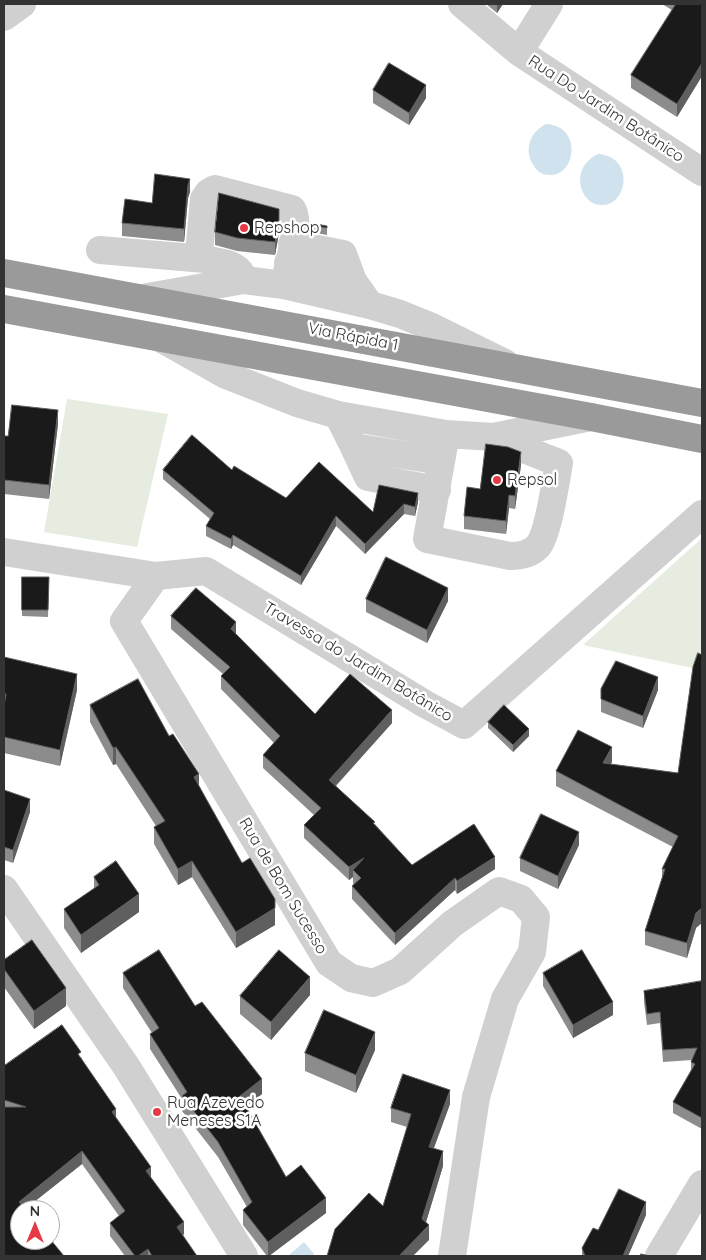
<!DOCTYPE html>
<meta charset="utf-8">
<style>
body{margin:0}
#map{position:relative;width:706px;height:1260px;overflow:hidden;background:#fff;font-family:Quicksand,sans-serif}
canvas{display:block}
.frame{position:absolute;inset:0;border:5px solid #333;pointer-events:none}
.north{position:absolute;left:10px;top:1200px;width:50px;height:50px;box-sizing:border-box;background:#fff;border:1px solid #adadad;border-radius:50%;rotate:0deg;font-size:14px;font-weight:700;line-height:20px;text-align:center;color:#333}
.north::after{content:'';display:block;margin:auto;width:18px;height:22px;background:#e63946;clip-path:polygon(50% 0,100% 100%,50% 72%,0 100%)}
</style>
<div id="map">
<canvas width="706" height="1260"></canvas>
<div class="frame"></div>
<div class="north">N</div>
</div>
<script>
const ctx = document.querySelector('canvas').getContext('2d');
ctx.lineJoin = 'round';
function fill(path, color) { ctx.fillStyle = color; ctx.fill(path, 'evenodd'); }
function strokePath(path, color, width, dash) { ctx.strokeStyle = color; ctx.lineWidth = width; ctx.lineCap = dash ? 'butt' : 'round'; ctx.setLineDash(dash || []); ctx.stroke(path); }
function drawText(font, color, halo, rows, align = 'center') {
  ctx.font = font + ' Quicksand,sans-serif'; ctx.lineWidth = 5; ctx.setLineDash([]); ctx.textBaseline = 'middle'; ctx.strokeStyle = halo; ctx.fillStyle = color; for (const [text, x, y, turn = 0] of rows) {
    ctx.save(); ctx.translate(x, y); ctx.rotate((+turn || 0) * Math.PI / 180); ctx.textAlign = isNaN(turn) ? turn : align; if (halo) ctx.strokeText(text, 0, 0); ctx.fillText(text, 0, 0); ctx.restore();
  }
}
fill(new Path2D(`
 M67 399 168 414 137 547 44 532Z
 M702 538V670L583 645Z`), '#e6ecdf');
fill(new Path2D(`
 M546 124C583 126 576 176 550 175 543 175 537 172 534 166 523 150 530 132 546 124Z
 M598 154C635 156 628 206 602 205 595 205 589 202 585 196 575 180 581 162 598 154Z
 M304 1242 314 1254 312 1256H288Z`), '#cfe2ee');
strokePath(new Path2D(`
 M462 4 519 52 702 172
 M4 17 22 4
 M519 52 549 4
 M292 244 343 254 353 281
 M100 250 205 259
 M288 263 353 281 370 305
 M244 280C237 257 214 267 199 254L204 199 208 193 215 189 292 209C302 222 287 269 284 285
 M142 298 244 280 284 285 370 305 400 314 432 327 505 363
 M162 339 226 375 297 403 338 415 446 434 493 437 591 417
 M338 415 354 447 441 461
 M446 434 427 539 510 556C521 556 531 554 538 546 548 535 556 480 559 463L493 437
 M354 447 368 477 437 490
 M4 552 156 576 206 571 425 704 464 725 702 514
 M156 576 124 621 329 963 351 978 373 983 400 971 452 924 499 891 521 899 536 917 532 952 505 999 476 1097 452 1256
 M4 889 126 1066 244 1256
 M659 1256 702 1184`), '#d0d0d0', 28);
strokePath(new Path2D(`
 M4 273 702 403
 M4 309 591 417 702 439`), '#9a9a9a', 28);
fill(new Path2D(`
 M486 4H503L497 13Z
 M662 4H702V76L677 117 631 88V75L672 10Z
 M373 90 426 98 409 125 373 103Z
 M190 192 188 198 184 242 122 236V223L152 203Z
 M279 209V233L275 255 237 251 215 245V232Z
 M311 223 327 226V235L311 232Z
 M58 424 49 499 4 494V436H8Z
 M521 465 515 509 509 508 506 534 464 529V516L480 489Z
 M163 470H232L286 498 373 512 379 485 418 502 415 516 404 514 365 554 336 526 301 585 233 545 231 549 206 536V526L210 519 163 479Z
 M22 577H49L48 617 22 616Z
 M366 599 448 601 427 643 366 612Z
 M171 616 236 634 315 714 392 723 336 786 375 824 412 865 495 869 457 894 455 890 395 945 352 899V886L354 884 353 883V877L349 880 304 838V825L314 815 263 768V755L274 743 221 689V676L223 674 171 629Z
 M4 657 77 690 60 766 4 753Z
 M601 689 658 690 643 728 601 712Z
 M90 705 169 736 199 786 275 925 236 948 192 877 178 885 154 844V827L156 826 116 764 113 765 90 722Z
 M488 722 529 736 513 752 488 728Z
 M612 762 610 764 678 773 696 928 687 958 645 945V931L662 878V869L673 847 556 786V771Z
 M4 790 30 812 13 863 4 860Z
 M579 845 558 889 520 871V858Z
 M94 877 139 912 81 953 64 928V909L94 889Z
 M4 960 66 1006 34 1029 4 987Z
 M123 973 195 1006 262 1094 246 1107 286 1177 326 1213 269 1256H267L243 1225V1210L247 1207 218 1157 182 1111V1099L150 1049V1034L152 1033 123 988Z
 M543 973 613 1015 573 1038 543 986Z
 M702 981V1129L673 1113V1102L691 1070V1062L692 1060 663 1062 660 1023 647 1025 644 1002V991Z
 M310 995 271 1040 240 1014V996Z
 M375 1050 356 1093 305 1071V1053Z
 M81 1057 184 1234 183 1235 197 1256H125L110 1236V1223L119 1216 82 1164 25 1209 4 1256V1066Z
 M450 1104 434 1148 443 1166 426 1222 429 1240 383 1206 407 1127 391 1122V1108Z
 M646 1215 628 1256H582V1248L598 1230Z`), '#8c8c8c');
fill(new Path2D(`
 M497 4H503L497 13Z
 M702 63V76L677 117V104Z
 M426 85V98L409 125V113Z
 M190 179V192L188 198 184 242V229L188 185Z
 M279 220V233L275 255V242Z
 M58 410V424L49 499V485Z
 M521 452V465L515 509V496Z
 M418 493V502L415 516V507Z
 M509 495V508L506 534V521Z
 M404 504V514L365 554V544Z
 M336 516V526L301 585V576Z
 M233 535V545L231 549V539Z
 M448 588V601L427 643V630Z
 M236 622V635L231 629Z
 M77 674V690L60 766V750Z
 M658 677V690L643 728V716Z
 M392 710V723L329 793V780Z
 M529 729V736L513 752V745Z
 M116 747V764L113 765V748Z
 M612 747V762L603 778V763Z
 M199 774V790L194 777Z
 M30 799V812L13 863V850Z
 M579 832V845L558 889V876Z
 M495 857V869L457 894V881Z
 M364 858 353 870V877L349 880V867Z
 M192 861V877L178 885V869Z
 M455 878V890L395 945V933Z
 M139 894V912L81 953V935Z
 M275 908V925L236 948V932Z
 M702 908V923L696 928 687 958V943L696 913Z
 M310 977V995L271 1040V1022Z
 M66 988V1006L34 1029V1011Z
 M613 1002V1015L573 1038V1025Z
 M375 1032V1050L356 1093V1075Z
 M262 1079V1094L240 1111V1096Z
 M450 1090V1104L429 1161V1147Z
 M116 1109V1122L112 1112Z
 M82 1151V1164L24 1210 19 1202Z
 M443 1151V1166L423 1232 429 1225V1240L413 1256H399L422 1219Z
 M151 1167V1180L146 1171Z
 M326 1198V1213L269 1256H268V1242Z
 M646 1202V1215L628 1256H623Z
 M184 1222V1234L177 1239V1227Z
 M148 1249V1256H138Z`), '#5f5f5f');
const building = new Path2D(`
 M676 4H702V63L677 104 631 75Z
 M389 63 426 85 409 113 373 90Z
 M155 174 190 179 188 185 184 229 122 223 125 199 152 203Z
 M219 193 279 209V220L275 242 237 238 215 232Z
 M311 223 327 226V228L311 225Z
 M12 405 58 410 49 485 4 480V436H8Z
 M192 435 232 470 234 466 286 498 319 462 373 512 379 485 418 493 415 507 404 504 365 544 336 516 301 576 233 535 231 539 206 526 214 513 163 470Z
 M486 444 508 447 521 452 515 496 509 495 506 521 464 516 467 487 480 489Z
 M386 557 448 588 427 630 366 599Z
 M22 577H49L48 610H22Z
 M196 588 236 622 231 629 315 714 350 674 392 710 329 780 375 822 373 823 412 865 474 824 495 857 457 881 455 878 395 933 352 886 361 878 353 870 364 858 349 867 304 825 321 808 263 755 280 736 221 676 230 667 171 616Z
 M698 653 702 655V908L696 913 687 943 645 931 665 869H662L678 836 556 771 578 730 612 747 603 763 678 773 693 667Z
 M4 657 77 674 60 750 4 737V706L6 694H4Z
 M616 661 658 677 643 716 601 699V689Z
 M138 679 169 736 173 734 199 774 194 777 242 863 250 858 275 899V908L236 932 192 861 178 869 154 827 165 821 116 747 113 748 90 705Z
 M504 705 529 729 513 745 488 722Z
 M4 790 30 799 13 850 4 847Z
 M541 814 579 832 558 876 520 858Z
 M116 861 139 894 81 935 64 909 99 885 94 877Z
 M32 940 66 988 34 1011 4 969V960Z
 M159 950 195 1006 202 1002 262 1079 240 1096 286 1177 301 1165 326 1198 268 1242 243 1210 252 1202 218 1142 182 1096 187 1092 150 1034 159 1028 123 973Z
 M279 950 310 977 271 1022 240 996Z
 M582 950 613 1002 573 1025 543 973Z
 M702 981V1118L673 1102 695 1064 691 1062 697 1048 663 1050 660 1012 647 1014 644 991Z
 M324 1010 375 1032 356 1075 305 1053Z
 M62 1025 81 1052 78 1054 116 1109 112 1112 151 1167 146 1171 184 1222 177 1227 197 1256H152L148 1249 138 1256H135L110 1223 125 1211 82 1151 19 1202 26 1210H20V1240H50V1239L64 1256H4V1107H26L4 1100V1066Z
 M403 1074 450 1090 429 1147 443 1151 422 1219 429 1225 399 1256H327L335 1229 369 1193 383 1206 411 1114 391 1108Z
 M619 1189 646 1202 623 1256H585L582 1248 593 1228 598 1230Z
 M641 1254 650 1256H641Z`);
fill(building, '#1a1a1a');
strokePath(building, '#5f5f5f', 1);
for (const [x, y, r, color] of [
 [244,228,5,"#e63946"],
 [497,480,5,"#e63946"],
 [157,1112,5,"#e63946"]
]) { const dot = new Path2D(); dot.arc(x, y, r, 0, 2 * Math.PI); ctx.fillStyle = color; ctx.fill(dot); strokePath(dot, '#fff', 2); }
drawText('16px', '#333', '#fff', [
 ["Rua Do Jardim Botânico",606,109,33],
 ["Via Rápida 1",353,337,11],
 ["Travessa do Jardim Botânico",358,662,31],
 ["Rua de Bom Sucesso",283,886,59]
]);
drawText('16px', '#333', '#fff', [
 ["Repshop",254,228],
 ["Repsol",507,480],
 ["Rua Azevedo",167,1103],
 ["Meneses S1A",167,1121]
], 'left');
</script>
